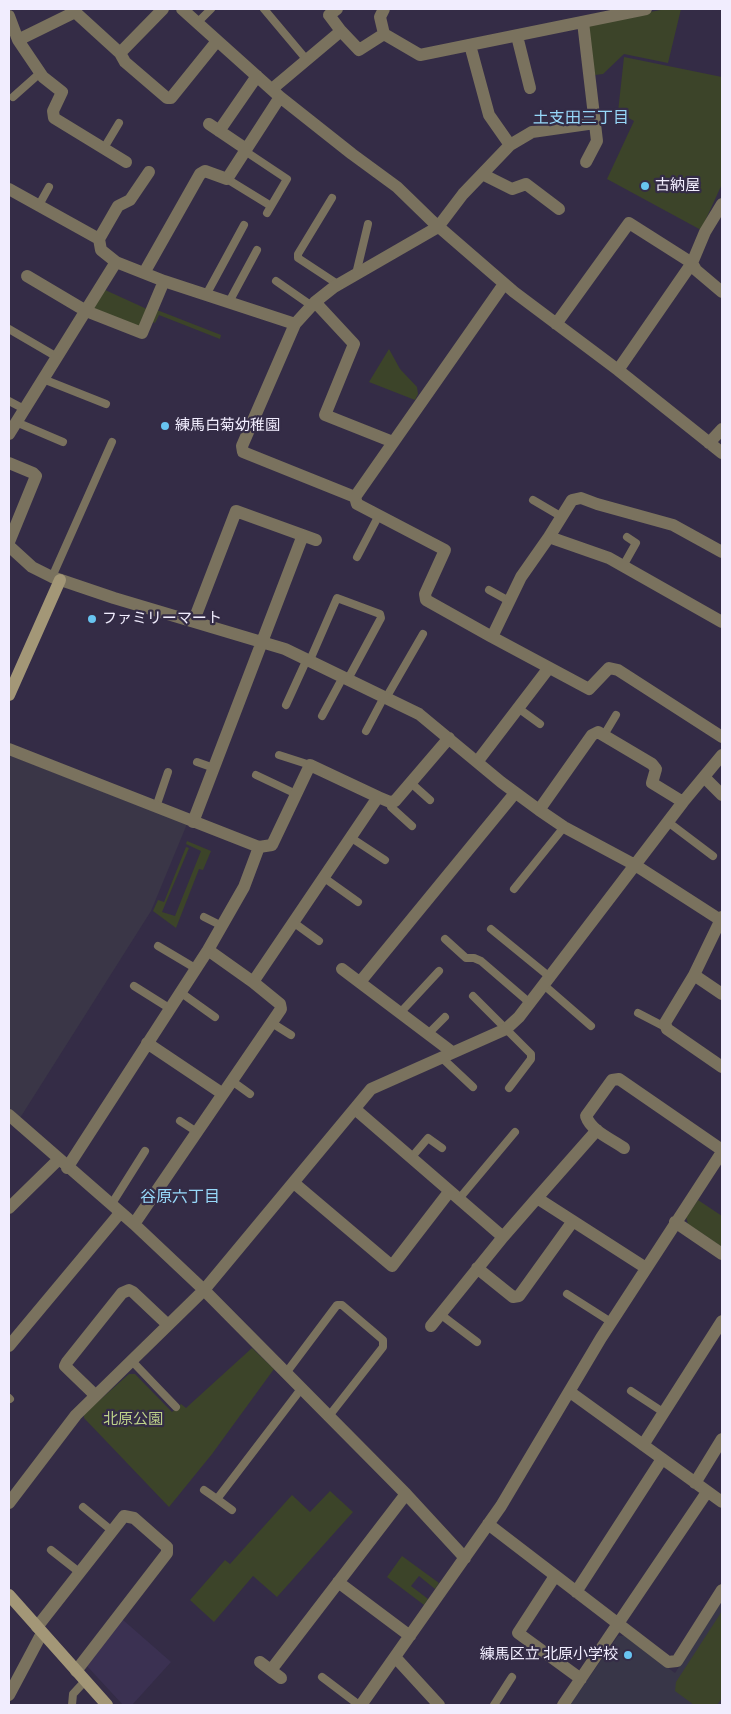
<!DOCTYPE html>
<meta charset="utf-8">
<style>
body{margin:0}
#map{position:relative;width:731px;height:1714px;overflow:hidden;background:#342c46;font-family:"PT Sans Narrow",sans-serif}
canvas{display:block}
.frame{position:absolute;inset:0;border:10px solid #f1edfe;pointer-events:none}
</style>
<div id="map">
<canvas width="731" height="1714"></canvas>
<div class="frame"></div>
</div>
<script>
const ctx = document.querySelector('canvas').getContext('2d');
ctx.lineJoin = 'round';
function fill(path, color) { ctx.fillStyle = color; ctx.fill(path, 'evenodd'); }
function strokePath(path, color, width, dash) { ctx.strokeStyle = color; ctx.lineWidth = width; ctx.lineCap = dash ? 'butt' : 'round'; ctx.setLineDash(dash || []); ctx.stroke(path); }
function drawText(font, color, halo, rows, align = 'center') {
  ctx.font = font + ' "PT Sans Narrow","Noto Sans JP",sans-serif'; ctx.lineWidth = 4.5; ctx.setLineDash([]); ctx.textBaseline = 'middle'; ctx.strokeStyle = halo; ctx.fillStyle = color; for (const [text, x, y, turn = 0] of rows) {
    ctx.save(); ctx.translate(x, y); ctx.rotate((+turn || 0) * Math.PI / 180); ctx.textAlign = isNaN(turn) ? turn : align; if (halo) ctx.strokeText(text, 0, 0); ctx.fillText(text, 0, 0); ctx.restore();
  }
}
fill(new Path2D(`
 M122 1619 171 1662 132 1705H123L86 1665Z`), '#3b3152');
fill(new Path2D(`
 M9 755 187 824 151 911 20 1118 9 1108Z`), '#3a3647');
fill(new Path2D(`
 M722 1601V1705H570L618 1636H625L675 1673Z`), '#383648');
fill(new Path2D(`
 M666 9H681L668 63 624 54 603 74 595 75 585 24Z
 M624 57 722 77V184L701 230 607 179 634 121 618 112Z
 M103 289 149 310 143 325 136 327 95 311 93 305Z
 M157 310 221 335 220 339 159 315 155 323 152 322Z
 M389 349 400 369 417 387 418 394 415 400 369 382Z
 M187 841 211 851 203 870 199 869 176 928 153 911 158 900 164 902 186 847 189 848 162 912 175 916 201 851 186 844Z
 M698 1200 722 1216V1247L688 1224 686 1217Z
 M252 1348 274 1369 212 1454 169 1507 84 1418V1414L129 1374H135L172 1412 181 1404 186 1408Z
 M330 1491 353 1512 277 1597 253 1576 214 1622 190 1600 225 1560 230 1564 292 1495 310 1512Z
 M402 1556 439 1583 435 1589 419 1576 411 1586 428 1599 424 1605 387 1577Z
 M722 1611V1698L717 1705H694L675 1691 676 1682Z`), '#3c4429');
strokePath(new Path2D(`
 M264 9 306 59
 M197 23 211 9
 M13 97 40 73
 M104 148 119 123
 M245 151 287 179 267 213
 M227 179 271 206
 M332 198 298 254V258L339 285
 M39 205 49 187
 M356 274 368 224
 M276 281 312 306
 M206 295 244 225
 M229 302 257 250
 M9 329 57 357
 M43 379 106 404
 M9 401 24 409
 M16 422 63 442
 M533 500 562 517
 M357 557 379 515
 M623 566 636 543 627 537
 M52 577 112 442
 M489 590 509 601
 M310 660 337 598 380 614 381 618 348 679
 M386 698 423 634
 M286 705 307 659
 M518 708 540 724
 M322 716 343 677
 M366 731 384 697
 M604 735 616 715
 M279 755 310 765
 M197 762 214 768
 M256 775 294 793
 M411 783 430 800
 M390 802 391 807 412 826
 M156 807 168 772
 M668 822 713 856
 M350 837 385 860
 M323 877 358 902
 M514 889 564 827
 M204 917 222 926
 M293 922 319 941
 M491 929 551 978
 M445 939 466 958H474L481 961 531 1004
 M158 946 195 968
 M134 986 169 1008
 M545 986 591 1026
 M180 992 215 1017
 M473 996 531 1054V1059L509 1088
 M400 1013 439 971
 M638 1013 665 1027
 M272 1023 291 1035
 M428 1034 445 1017
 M441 1057 473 1087
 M232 1081 250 1094
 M180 1121 197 1132
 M411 1158 428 1138 442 1148
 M458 1200 515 1132
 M111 1205 145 1151
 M567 1294 611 1322
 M440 1314 477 1342
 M131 1360 176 1407
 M286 1373 337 1305H342L383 1340V1347L329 1416
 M631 1391 663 1412
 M9 1398 10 1399
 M204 1490 217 1499 301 1389
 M217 1499 232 1510
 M83 1507 111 1530
 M51 1550 79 1572
 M322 1677 359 1705
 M72 1705 73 1694 85 1681
 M494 1705 512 1677`), '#7a725e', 8);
strokePath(new Path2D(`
 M182 9 280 97 352 154 397 187 432 221 514 292 618 370 722 453
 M9 16 18 40 75 12 120 53 163 9
 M583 22 597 141 586 162
 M341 31 359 50 384 34 420 55 646 9
 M384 34 380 17 384 9
 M517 36 530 88
 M18 40 43 77 62 92 53 111 54 118 126 162
 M470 45 489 115 510 145
 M120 53 125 62 167 98H171L217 41
 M272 89 341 31 329 15 337 9
 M209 124 246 149
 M219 131 257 76
 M482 174 512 189 526 184 559 209
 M9 189 99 239 101 250 116 262 164 281 295 324
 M99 239 118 206 130 200 149 172
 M144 273 200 174 205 171 227 179 280 97
 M27 276 86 311 142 333 164 281
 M315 302 354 344 325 415 393 442
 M556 324 629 223 692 263 696 270 722 292
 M618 370 692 263 705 232 722 204
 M9 434 116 262
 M709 443 722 429
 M9 463 33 473 36 476 9 542
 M355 497 243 452 242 446 295 324 315 302 334 287 438 227 463 194 510 145 532 132 595 123
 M355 497 357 504 445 550 425 594 426 600 492 637 521 577 549 537 609 558 722 622
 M355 497 504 284
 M549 537 572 500 581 498 597 504 673 525 722 552
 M9 546 32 567 52 577 114 598 285 649 419 714 501 782 539 810 564 827 635 865 722 921
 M194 620 236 511 316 540
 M492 637 589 689 609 668 618 670 722 737
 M9 749 259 847 244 887 208 950 67 1168
 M477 762 548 669
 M704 777 722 795
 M539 810 592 735 598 732 652 764 656 769 652 783 683 802
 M193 822 303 535
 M259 847 272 845 310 765 378 797
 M722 917 694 975 665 1023 667 1029 722 1067
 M208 950 253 982 378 797 390 802 395 801 449 738
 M342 969 452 1052
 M694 975 722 994
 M360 982 515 793
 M147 1043 223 1094
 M355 1109 503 1237 537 1198 646 1268
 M9 1115 134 1224 204 1290 406 1494 465 1558
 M624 1148C611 1139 591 1131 586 1116L612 1080 619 1079 722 1150
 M294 1183 392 1266 449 1192
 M537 1198 597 1130
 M9 1208 58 1160
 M675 1222 722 1254
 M134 1224 281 1009 280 1004 253 982
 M477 1268 513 1297 519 1296 573 1221
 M431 1326 503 1237
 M9 1346 120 1213
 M570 1392 722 1502
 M95 1395 65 1366 67 1362 122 1293 129 1290 133 1292 168 1325
 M643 1445 722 1321
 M695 1483 722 1439
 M9 1503 76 1415 204 1290 371 1089 506 1029 519 1017 683 802 722 755
 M488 1524 668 1662 677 1661 722 1590
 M555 1576 518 1633 581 1679
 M338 1582 410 1636
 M576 1592 662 1459
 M37 1627 124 1516 134 1518 167 1547V1553L76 1671
 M395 1657 439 1705
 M260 1662 281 1678
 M271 1670 406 1494
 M9 1695 42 1633
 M361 1705 501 1506 601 1338 722 1152
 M563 1705 707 1492`), '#7a725e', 12);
strokePath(new Path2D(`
 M9 695 60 580
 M9 1595 107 1705`), '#a39777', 12);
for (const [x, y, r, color] of [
 [645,186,5,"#68c4f0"],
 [165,426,5,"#68c4f0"],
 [92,619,5,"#68c4f0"],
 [628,1655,5,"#68c4f0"]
]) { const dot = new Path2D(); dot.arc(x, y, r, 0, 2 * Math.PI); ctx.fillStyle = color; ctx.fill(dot); strokePath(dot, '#342c46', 2); }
drawText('15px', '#f1edfe', '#342c46', [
 ["古納屋",655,186],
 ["練馬白菊幼稚園",175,426],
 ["ファミリーマート",102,619],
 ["練馬区立 北原小学校",618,1655,"right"]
], 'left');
drawText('15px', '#bdd289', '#342c46', [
 ["北原公園",133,1420]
]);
drawText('16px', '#97d8f9', '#342c46', [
 ["土支田三丁目",581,118],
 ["谷原六丁目",180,1197]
]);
</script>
